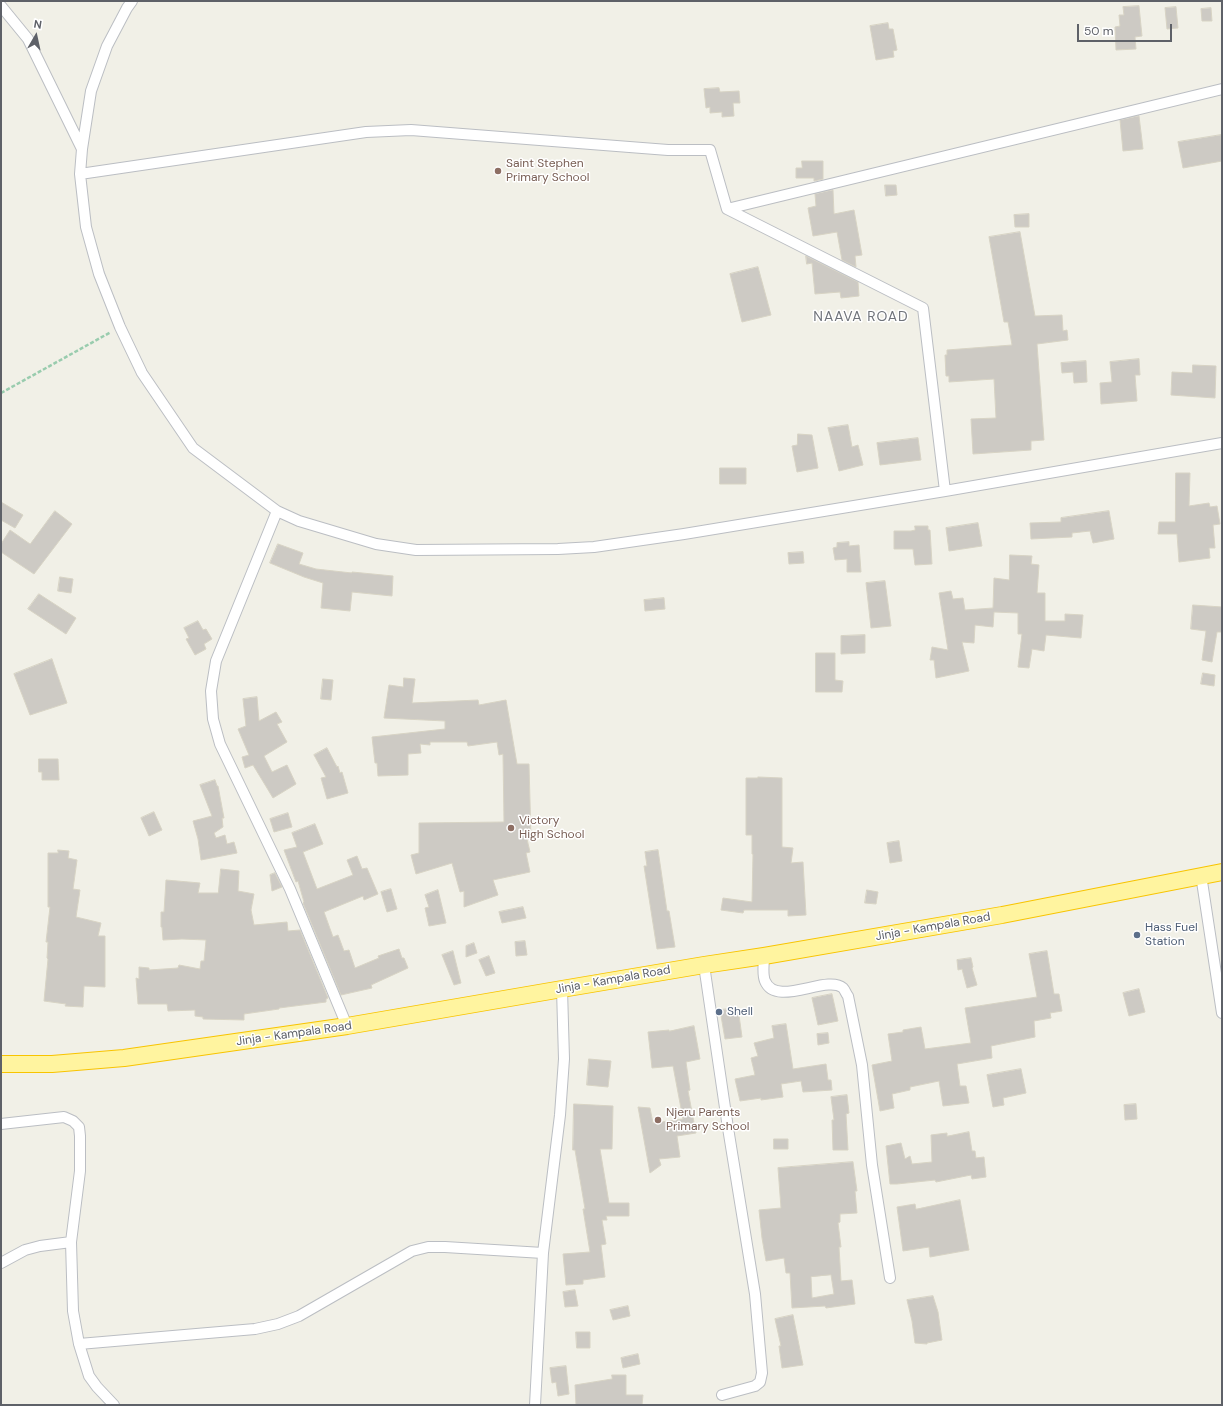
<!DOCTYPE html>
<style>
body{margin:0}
#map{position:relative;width:1223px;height:1406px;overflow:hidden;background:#f1f0e7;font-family:"DM Sans",sans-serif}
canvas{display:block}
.frame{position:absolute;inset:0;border:2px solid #5e6168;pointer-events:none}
.north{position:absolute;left:16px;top:16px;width:40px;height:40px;-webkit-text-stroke:3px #fff;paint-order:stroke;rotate:9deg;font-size:11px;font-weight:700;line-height:16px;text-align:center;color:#5e6168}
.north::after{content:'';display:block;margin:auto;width:14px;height:18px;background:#5e6168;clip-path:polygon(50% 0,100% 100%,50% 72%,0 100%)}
.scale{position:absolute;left:1077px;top:24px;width:95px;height:18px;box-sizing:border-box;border:2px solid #5e6168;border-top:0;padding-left:5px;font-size:12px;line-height:14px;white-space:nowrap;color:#5e6168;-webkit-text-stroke:3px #fff;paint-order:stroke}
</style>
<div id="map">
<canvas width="1223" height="1406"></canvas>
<div class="frame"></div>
<div class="north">N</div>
<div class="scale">50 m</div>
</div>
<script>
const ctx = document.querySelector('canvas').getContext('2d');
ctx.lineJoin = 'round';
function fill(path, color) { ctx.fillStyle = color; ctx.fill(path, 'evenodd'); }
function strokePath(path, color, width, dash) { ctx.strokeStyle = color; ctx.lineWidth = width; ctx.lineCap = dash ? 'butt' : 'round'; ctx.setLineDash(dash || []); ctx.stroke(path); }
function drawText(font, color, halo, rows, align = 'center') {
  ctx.font = font + ' "DM Sans",sans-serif'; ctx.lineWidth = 3; ctx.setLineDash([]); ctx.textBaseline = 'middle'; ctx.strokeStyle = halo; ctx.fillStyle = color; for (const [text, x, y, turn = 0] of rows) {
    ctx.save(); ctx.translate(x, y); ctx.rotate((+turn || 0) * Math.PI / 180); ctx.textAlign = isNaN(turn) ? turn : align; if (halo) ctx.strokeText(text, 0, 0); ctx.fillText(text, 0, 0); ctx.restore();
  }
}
const building = new Path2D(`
 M1139 6 1142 36 1135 37 1136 49 1116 50 1115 27 1120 26 1119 15H1124L1123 7Z
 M1176 7 1178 28 1167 29 1165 8Z
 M1211 8 1212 21H1202L1201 9Z
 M888 23 889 29H893L897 50 893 51 894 57 876 60 870 26Z
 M719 88 720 92 739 91 740 103H733L734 116 722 117V112L710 113V107L706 108 704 89Z
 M1139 116 1143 149 1123 151 1120 120Z
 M1221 135 1222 161 1183 168 1178 142Z
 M802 161H823V179L814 181V178H796V168H802Z
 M885 185H896L897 195 886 196Z
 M833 190 834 214 854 210 862 255 855 256 856 267 842 260 837 232 813 236 808 208 816 206 815 194Z
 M1029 214V227H1015L1014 215Z
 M1020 232 1035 316 1062 315 1063 331 1067 330 1068 340 1037 344 1044 440 1031 441V450L973 454 971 419 996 418 994 379 949 382V376H946L945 355H947V350L1012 345 1008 322H1004L989 237Z
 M806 256 858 282 859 296 841 298 840 292 815 294 812 263 807 264Z
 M758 267 771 315 742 322 730 274Z
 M1139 359 1140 375H1135L1137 401 1101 404 1100 383 1112 382 1110 362Z
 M1086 361 1087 382 1074 383 1073 372 1062 373 1061 363Z
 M1193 365 1216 366 1215 398 1171 395 1172 372 1192 373Z
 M848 425 852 447 858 445 863 465 839 471 828 428Z
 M798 434 812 435 818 468 797 472 792 446 797 445Z
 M918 438 921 460 880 465 877 443Z
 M720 468H746V484H720Z
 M1176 473H1190L1189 506 1209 503 1210 507 1217 506 1220 524 1213 525 1215 548H1209L1210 558 1179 562 1177 534H1158L1159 522H1175Z
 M1 502 23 515 15 528 1 520Z
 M55 511 72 524 34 574 1 552V544L10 530 30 544Z
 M1109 511 1114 539 1093 543 1090 531 1072 533V537L1031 539 1030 523 1061 522V518Z
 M978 523 982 546 949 551 946 528Z
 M915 526H928V530H930L932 564 915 565 913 549H894V531H911L915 530Z
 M849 542V546L859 545 861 572H847V559L835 560 833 548 837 547V543Z
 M278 544 303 553 299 564 316 569 352 573V572L393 576 392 596 352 592 350 611 321 608 323 583 304 577 270 563Z
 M803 552 804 563 789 564 788 553Z
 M1010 555 1032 556 1031 564 1039 565 1037 593H1045V621H1065V614L1083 615 1081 638 1046 635 1044 651 1032 649 1029 668 1018 667 1022 634H1018V613L994 612 993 627 975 625 974 643 962 642 969 671 936 678 934 660H930L932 647 948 650 939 593 951 591 953 599 963 598 965 610 993 608 994 578 1009 580Z
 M60 577 73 579 71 593 58 591Z
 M885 581 891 626 871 628 866 583Z
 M39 594 76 618 66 634 28 609Z
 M664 598 665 609 645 611 644 600Z
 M1193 605 1222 607V632H1217L1212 662 1202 660 1206 631 1191 629Z
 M198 621 203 630 206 629 212 639 204 644 206 649 195 655 186 639 189 638 184 628Z
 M865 635V653L841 654V636Z
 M816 653H835V680L843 681 842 692H816Z
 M52 659 67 703 30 715 14 674Z
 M1203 673 1215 675 1214 686 1201 684Z
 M404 678 415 679 412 703 478 700 479 705 506 700 517 764H529L531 839H527L530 852 526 853 530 872 493 880 498 895 464 907V891L460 892 452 863 416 874 411 855 419 853V823L504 822 503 754 499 755 497 742 468 746 467 742H430V745L420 744 421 753 408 754V775L378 776 377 763H375L372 737 445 729V721L384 718 389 685 403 687Z
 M323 679 333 680 331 700 321 699Z
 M257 697 259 721 276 712 282 722 277 724 287 742 264 756 272 772 287 765 296 784 273 798 253 765 245 768 242 757 249 755 238 729 246 726 243 699Z
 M327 748 337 767 338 766 340 773 342 772 348 793 327 799 321 778 326 777 314 755Z
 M39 759H58L59 780H42V772H39Z
 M758 777 782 778V847L793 848 791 863 803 862 806 915 788 916V910H744L743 913 721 910 723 898 752 902 753 854H752V835H746V778H758Z
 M215 780 217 786H218L224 818H222L223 827 214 833 216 838 225 835 227 844 234 842 237 853 201 860 198 839 193 821 212 816 200 785Z
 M154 812 162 830 149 836 141 818Z
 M288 813 292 827 274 832 270 819Z
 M315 824 323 844 303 852 317 889 353 875 347 860 357 856 362 869 367 868 378 894 364 900 363 896 324 912 333 937 338 935 344 951 349 950 355 968 379 958 378 956 399 949 402 958H404L408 968 371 985 372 988 341 995 303 903 304 902 298 881 296 882 284 850 297 847 292 833Z
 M899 841 902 861 890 863 887 843Z
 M58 850 69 851 68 858 77 860 73 889 80 890 76 917 101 923 98 936H105V987L84 986 83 1007 65 1006 66 1004 44 1001 48 959 47 958 48 942H46L50 907H48V853H58Z
 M658 850 667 911H669L675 947 657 949 644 866H647L645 852Z
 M221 869 239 871 238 891 254 894 251 910 254 925 287 922 288 931 300 930 328 998 326 999V1002L279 1008V1009L244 1014V1020L203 1019V1017L195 1016V1010L168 1011 167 1004H138L136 978 139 979V967L149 968V970L178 968 179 965 200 969 201 961H204L206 940 182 939 163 940 162 927H161V912H164L166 880 200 883 198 893H218Z
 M275 873 282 887 272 891 270 875Z
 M391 889 397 909 387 912 381 892Z
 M438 890 446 923 429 926 425 908 429 907 425 895Z
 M867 890 878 892 876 904 865 903Z
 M523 907 526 918 502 923 499 912Z
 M525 941 527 955 516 956 515 942Z
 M474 943 477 953 466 957V946Z
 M453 951 461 983 454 985 442 955Z
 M1047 951 1054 994H1059L1062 1011 1050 1013 1051 1018 1034 1021 1035 1037 991 1046 992 1058 957 1064 960 1086H966L969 1103 943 1106 939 1081 910 1087V1090L892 1094 894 1108 880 1111 872 1065 892 1061 888 1034 903 1032V1030L921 1027 925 1049 971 1043 965 1008 1037 997 1029 954Z
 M489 956 495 973 486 976 479 960Z
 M971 958 973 967 972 968 977 985 967 988 962 969 958 970 957 960Z
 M1139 989 1145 1012 1129 1016 1123 993Z
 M832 994 838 1021 818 1025 812 998Z
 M738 1008 742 1037 725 1039 720 1010Z
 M786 1024 793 1069 826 1064 828 1080H831L832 1090 803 1092 801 1081 781 1084 783 1097 761 1100V1098L740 1101 735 1079 755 1075 751 1058 758 1056 754 1043 774 1038 772 1026Z
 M694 1026 700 1059 686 1062 690 1090 688 1091 696 1133 677 1136 680 1157 659 1159 661 1165 650 1173 638 1107 650 1108 653 1123 683 1119 673 1066 652 1068 648 1032 669 1030V1031Z
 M828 1033 829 1043 818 1045 817 1034Z
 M589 1059 611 1061 608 1087 587 1085Z
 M1021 1069 1026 1093 1003 1098 1004 1105 993 1107 987 1075Z
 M847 1095 849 1113 846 1114 848 1150H833L832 1120H834L831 1097Z
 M574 1104 613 1106 612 1149H600L609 1203H629V1216H606L607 1220H602L606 1244 601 1245 605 1277 583 1280V1284L566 1285 563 1254 590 1252 583 1209H585L575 1150H573Z
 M1136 1104 1137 1119 1125 1120 1124 1105Z
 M969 1132 972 1151H975L976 1158 984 1157 986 1177 972 1179 971 1175 936 1182 935 1180 897 1184H890L886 1146 901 1143 905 1159 910 1156 912 1164 932 1162 931 1135 947 1133V1136Z
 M774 1139H788V1149H774Z
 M853 1162 857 1191H855L857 1213 840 1214V1222L838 1223 841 1247H839L841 1281 852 1280 855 1304 826 1308 825 1306 792 1308 790 1273H786L784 1258 766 1261 762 1238 759 1210 781 1208 778 1168ZM831 1275 834 1294 812 1298 811 1277Z
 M960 1200 969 1250 930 1257 929 1247 903 1251 897 1207 915 1204 916 1209Z
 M575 1290 578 1306 565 1307 563 1292Z
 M933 1296 938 1312 942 1340 927 1343V1344L915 1343 912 1321 907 1300Z
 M628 1306 630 1316 613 1320 610 1310Z
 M793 1315 803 1365 782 1368 779 1346H781L775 1319Z
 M576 1332H590V1348H577Z
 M638 1354 640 1364 623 1368 621 1358Z
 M566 1366 569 1394 558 1396 556 1382 552 1383 550 1368Z
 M612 1375H626V1395H643L642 1405H576L575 1385 612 1379Z`);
fill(building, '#cdcac4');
strokePath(building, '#d7d3c4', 1);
const minor = new Path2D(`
 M132 1 127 8 107 46 91 91 82 149 80 174 86 227 99 274 120 327 142 373 193 448 277 511 299 521 376 544 416 550 558 549 594 547 684 534 945 491 1222 443
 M1 6 28 39 82 149
 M80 174 366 132 411 130 668 150H710L727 209 1222 89
 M727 209 923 308 945 491
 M277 511 216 661 211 691 213 719 220 744 290 889 347 1026
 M1201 875 1222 1013
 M764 956C764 964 762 974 765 981 776 1008 827 974 843 988 845 990 846 994 848 996L862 1065 872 1165 890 1278
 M704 965 728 1128 755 1294 762 1373 760 1382 755 1386 722 1395
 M1 1124 64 1117 73 1121 79 1127 80 1136V1171L71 1242 73 1311 79 1344 89 1376 97 1387 114 1405
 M543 1253 560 1115 564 1059 562 989
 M1 1263 25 1250 40 1246 71 1242
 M79 1344 255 1329 278 1324 299 1316 412 1251 428 1247H445L543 1253 535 1405`);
const trunk = new Path2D(`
 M1 1064H52L124 1058 347 1026 562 989 704 965 764 956 1002 915 1222 872`);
strokePath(minor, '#bbbec3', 12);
strokePath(trunk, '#f8c400', 18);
strokePath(new Path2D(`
 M1 393 111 332`), '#99ccae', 2.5, [4, 2]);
strokePath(minor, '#fff', 10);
strokePath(trunk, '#fff49f', 16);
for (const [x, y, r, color] of [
 [498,171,4,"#8d6e63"],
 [511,828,4,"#8d6e63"],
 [1137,935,4,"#5c6f8a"],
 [719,1012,4,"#5c6f8a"],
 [658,1120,4,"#8d6e63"]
]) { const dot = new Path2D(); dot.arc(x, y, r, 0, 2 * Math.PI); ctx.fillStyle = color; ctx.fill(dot); strokePath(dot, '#fff', 1.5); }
drawText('12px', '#785e54', '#fff', [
 ["Saint Stephen",506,164],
 ["Primary School",506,178],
 ["Victory",519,821],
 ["High School",519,835],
 ["Njeru Parents",666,1113],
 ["Primary School",666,1127]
], 'left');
drawText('12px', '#5e6168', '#fff', [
 ["Jinja - Kampala Road",933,927,-10],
 ["Jinja - Kampala Road",613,980,-10],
 ["Jinja - Kampala Road",294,1034,-8]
]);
drawText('12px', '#4e5e75', '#fff', [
 ["Hass Fuel",1145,928],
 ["Station",1145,942],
 ["Shell",727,1012]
], 'left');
ctx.letterSpacing = '1px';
drawText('14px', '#6f737a', '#fff', [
 ["NAAVA ROAD",861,317]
]);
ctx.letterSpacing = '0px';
</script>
